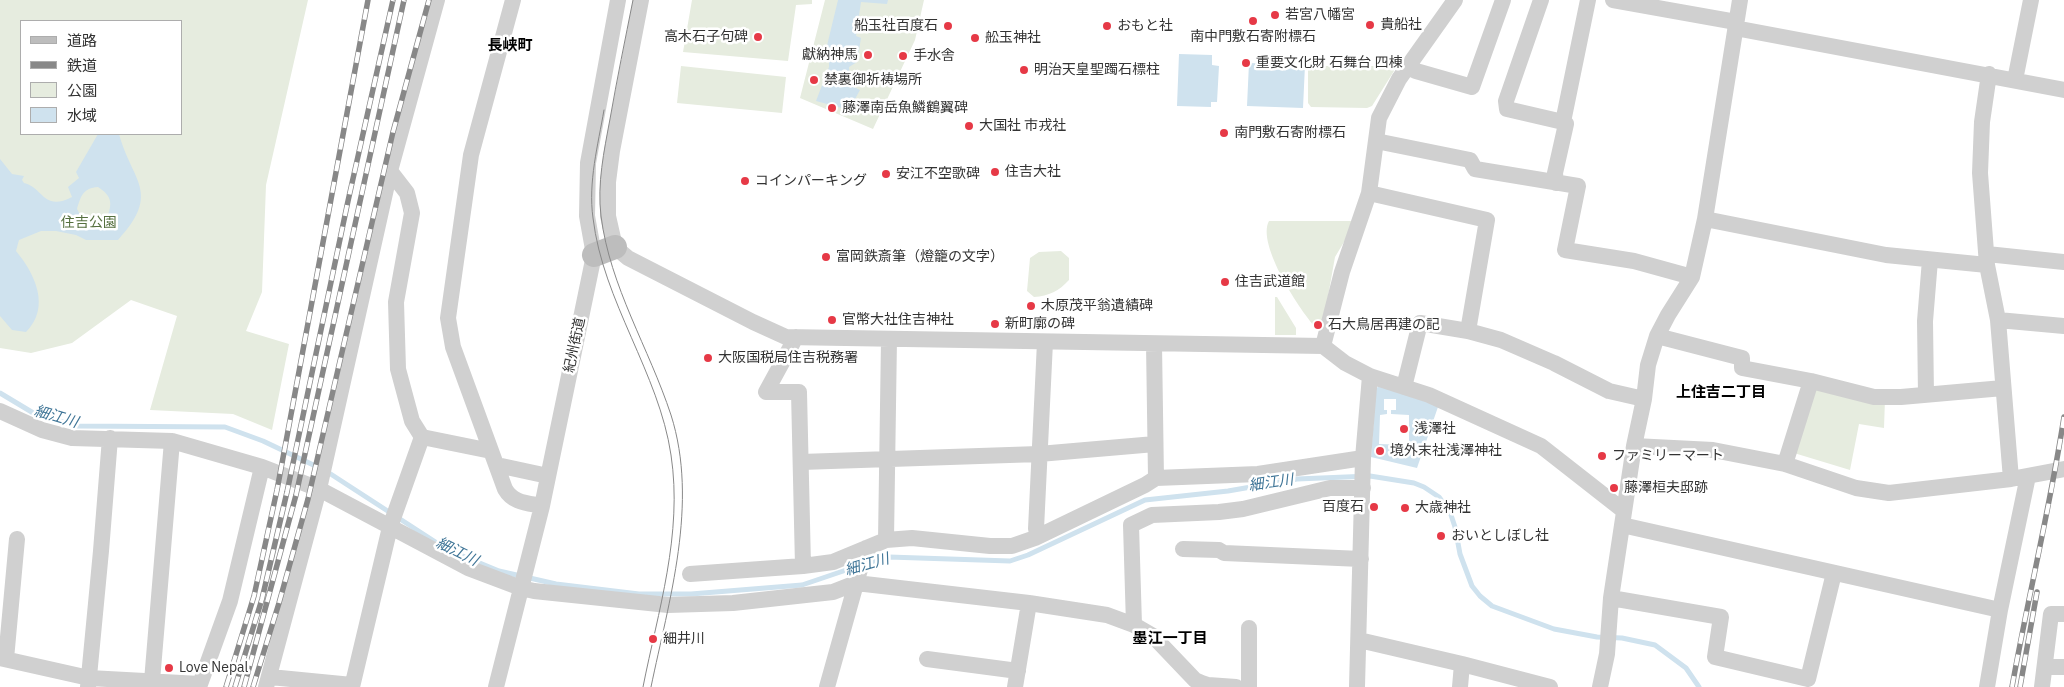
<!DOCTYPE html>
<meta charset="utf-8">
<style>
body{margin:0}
#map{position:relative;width:2064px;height:687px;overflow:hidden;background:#fff;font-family:"IBM Plex Sans","Noto Sans JP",sans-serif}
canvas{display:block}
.legend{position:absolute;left:20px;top:20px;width:162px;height:115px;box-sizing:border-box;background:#fff;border:1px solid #adadad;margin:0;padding:6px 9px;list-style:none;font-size:15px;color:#333}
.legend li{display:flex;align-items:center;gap:10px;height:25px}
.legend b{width:25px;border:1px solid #adadad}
</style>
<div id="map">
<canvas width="2064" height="687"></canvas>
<ul class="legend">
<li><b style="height:6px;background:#bdbdbd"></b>道路</li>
<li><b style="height:6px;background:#888"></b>鉄道</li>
<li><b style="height:14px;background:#e6ecdf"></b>公園</li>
<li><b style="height:14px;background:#cfe2ee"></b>水域</li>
</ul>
</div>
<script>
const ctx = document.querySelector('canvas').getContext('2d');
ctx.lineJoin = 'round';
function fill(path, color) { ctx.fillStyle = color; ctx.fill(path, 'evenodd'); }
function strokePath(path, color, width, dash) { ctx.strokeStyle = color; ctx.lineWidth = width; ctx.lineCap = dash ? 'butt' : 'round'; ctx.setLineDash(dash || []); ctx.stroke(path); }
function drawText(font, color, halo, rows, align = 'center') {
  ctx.font = font + ' "IBM Plex Sans","Noto Sans JP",sans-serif'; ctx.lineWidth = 5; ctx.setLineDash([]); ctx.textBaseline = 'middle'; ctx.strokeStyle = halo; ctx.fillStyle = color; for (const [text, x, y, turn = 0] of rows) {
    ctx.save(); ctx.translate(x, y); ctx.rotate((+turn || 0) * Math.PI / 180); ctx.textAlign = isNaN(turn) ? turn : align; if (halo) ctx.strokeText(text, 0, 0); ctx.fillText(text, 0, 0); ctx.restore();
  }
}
fill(new Path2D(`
 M0 0H308L266 185 262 292 246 331 289 344 272 430 233 414 150 410 177 316 131 300 72 343 31 353 0 348ZM21 21H181V134H21Z
 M692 0H812V4L796 5 788 61 683 52Z
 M825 0H924L915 40 873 129 800 98Z
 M681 66 786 77 782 113 677 103Z
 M1311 66H1391L1394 71 1372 106 1367 108 1311 107 1308 103V70Z
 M1269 221H1353L1347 237 1335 257 1322 330H1318C1301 313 1256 244 1269 221Z
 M1061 251 1069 258V280C1059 291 1049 296 1034 297L1027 291 1030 258 1039 252Z
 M1275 297H1277L1296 328V335H1275Z
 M1813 384 1885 399 1884 428 1859 424 1850 470 1794 453Z`), '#e6ecdf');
fill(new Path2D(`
 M838 0H888L887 4 861 2 856 36 861 38 857 62 849 67 850 85 860 90 849 110 816 101 829 67V61L824 58Z
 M1179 54 1212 55V65L1219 66 1217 102H1211V107L1177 106Z
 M1249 63 1305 65 1303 108 1247 106Z
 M98 134H119C132 182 162 192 118 240H86L76 235 56 231H41L19 240 16 251C35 274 51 307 26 332L12 330 0 316V159L12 174 24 176 22 180 24 183C43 187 43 212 72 197L68 187 79 178 76 172ZM98 187C110 195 113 201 108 215L99 221 81 216 77 209C81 196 83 188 98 187Z
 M1380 386 1439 404 1417 468 1371 457 1376 388ZM1384 399H1396V410H1391V414L1409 415V445L1379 444 1380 415 1387 414V410H1384Z`), '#cfe2ee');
strokePath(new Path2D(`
 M0 393 35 414 77 426 225 427 263 441 326 471 437 543
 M458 554 499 571 556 584 639 594H691L802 585 858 566
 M866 563 889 557 1010 561 1028 555 1145 500 1228 491 1297 479 1370 476 1414 483 1424 487 1439 497 1450 512 1455 527 1460 554 1472 586 1480 596 1492 606 1554 629 1597 637 1622 638 1655 645 1686 668 1699 687`), '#cfe2ee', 5);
strokePath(new Path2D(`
 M513 0 471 155 448 318 453 347 505 489C513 503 527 503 542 506
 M641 0 612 151 608 182V216L615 247 628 258 753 322 786 337 1323 346 1345 363 1370 376 1429 395 1541 446 1624 511
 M1541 0 1506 101 1507 109 1563 122 1566 124 1555 173 1556 183
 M1613 0 1736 22
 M1735 28 2064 90
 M1408 67 1416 71 1472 87 1503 0
 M1989 74 1982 122 1980 173 1987 265 1998 320 2011 479 2064 469
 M2015 80 2031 0
 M1563 122 1588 0
 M1376 141 1470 160 1475 169 1578 186 1565 250 1634 261 1692 277
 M390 171 407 193 412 213 396 302 398 369 412 421 422 437 491 451
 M1369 193 1487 220 1468 331 1501 340 1554 363 1609 391 1644 399
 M1705 219 1886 255 1987 265
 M1987 254 2064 262
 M1998 320 2064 326
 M1657 336 1742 358V368L1811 381 1874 397H1901L2003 388
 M796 337 766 392H799L803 566
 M1154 344 1156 478
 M1323 346 1342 272 1369 193 1379 118 1399 79 1455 0
 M1404 387 1420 323 1468 331
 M1926 395 1925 321 1930 260
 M0 411 42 430 72 438 172 441 262 467 319 489 468 568 521 588 534 591 668 605 733 603 833 592 856 583 1029 603 1107 615 1134 625 1153 636 1195 680 1202 683 1208 685 1236 687
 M1634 446 1713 450 1785 464 1856 488 1889 493 2011 479
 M801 462 1039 454 1155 444
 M1785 464 1811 381
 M497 465 548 476
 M1622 525 2000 610
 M1036 529 1045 342
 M886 540 889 339
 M1183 549 1219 550 1224 553 1361 559
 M690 574 803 566 833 562 886 540 912 538 990 546H1012L1035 538 1145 485 1156 478 1258 474 1363 458
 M1611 598 1721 617 1715 657 1808 679 1834 573
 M1134 625 1131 525 1152 515 1219 512 1243 509 1330 488H1363
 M1249 628V687
 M1359 640 1462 664 1550 687
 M0 658 89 678 200 684
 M6 659 17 539
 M927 659 1018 671
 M2045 667H2064
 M270 677 352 685
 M152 681 172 441
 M88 687 101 551 110 438
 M199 687 230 601 262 467
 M266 687 319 489 390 171 437 0
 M352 687 390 527 422 437
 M496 687 542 506 594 255 587 216 588 163 618 0
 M827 687 866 548
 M1015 687 1029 603
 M1357 687 1363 458 1370 376
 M1460 687 1462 664
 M1600 687 1607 654 1611 598 1634 446 1644 399 1648 365 1657 336 1668 315 1692 277 1705 219 1740 0
 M1987 687 2000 610 2028 476
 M2042 687 2051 614H2064`), '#d0d0d0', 16);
strokePath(new Path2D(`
 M594 255 615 247`), '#bdbdbd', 24);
strokePath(new Path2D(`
 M633 0C625 40 617 79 610 119 604 151 597 184 601 216 610 287 649 348 671 415 699 503 669 600 651 687
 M604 110C598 145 588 182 593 218 603 302 659 373 671 455 683 534 658 611 643 687`), '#888', 1);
const rail = new Path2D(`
 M226 687 254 596 277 490 368 0
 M235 687 262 599 287 492 348 201 393 0
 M244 687 296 495 404 0
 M253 687 279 603 308 499 393 132 429 0
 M2012 687C2028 597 2050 508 2064 417
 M2020 687 2037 592`);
strokePath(rail, '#888', 5.5);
strokePath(rail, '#fff', 4, [11]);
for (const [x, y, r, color] of [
 [1275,15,5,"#e63946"],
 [1253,21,5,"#e63946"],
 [1370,25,5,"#e63946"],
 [948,26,5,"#e63946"],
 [1107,26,5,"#e63946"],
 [758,37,5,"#e63946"],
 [975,38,5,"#e63946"],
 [868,55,5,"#e63946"],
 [903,56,5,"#e63946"],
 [1246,63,5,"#e63946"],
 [1024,70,5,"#e63946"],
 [814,80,5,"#e63946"],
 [832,108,5,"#e63946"],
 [969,126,5,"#e63946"],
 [1224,133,5,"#e63946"],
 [995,172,5,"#e63946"],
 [886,174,5,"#e63946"],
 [745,181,5,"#e63946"],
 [826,257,5,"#e63946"],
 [1225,282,5,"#e63946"],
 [1031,306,5,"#e63946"],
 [832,320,5,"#e63946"],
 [995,324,5,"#e63946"],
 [1318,325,5,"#e63946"],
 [708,358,5,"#e63946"],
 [1404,429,5,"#e63946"],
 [1380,451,5,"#e63946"],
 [1602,456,5,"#e63946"],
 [1614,488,5,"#e63946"],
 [1374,507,5,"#e63946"],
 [1405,508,5,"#e63946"],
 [1441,536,5,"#e63946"],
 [653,639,5,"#e63946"],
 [169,668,5,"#e63946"]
]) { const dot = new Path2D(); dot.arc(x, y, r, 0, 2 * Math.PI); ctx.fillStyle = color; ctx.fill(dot); strokePath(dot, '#fff', 2); }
drawText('14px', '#333', '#fff', [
 ["若宮八幡宮",1285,15],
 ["貴船社",1380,25],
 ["船玉社百度石",938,26,"right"],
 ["おもと社",1117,26],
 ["高木石子句碑",748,37,"right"],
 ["南中門敷石寄附標石",1253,37,"center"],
 ["舩玉神社",985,38],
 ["獻納神馬",858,55,"right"],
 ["手水舎",913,56],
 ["重要文化財 石舞台 四棟",1256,63],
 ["明治天皇聖躅石標柱",1034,70],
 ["禁裏御祈祷場所",824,80],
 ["藤澤南岳魚鱗鶴翼碑",842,108],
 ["大国社 市戎社",979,126],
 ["南門敷石寄附標石",1234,133],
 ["住吉大社",1005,172],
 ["安江不空歌碑",896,174],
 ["コインパーキング",755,181],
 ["富岡鉄斎筆（燈籠の文字）",836,257],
 ["住吉武道館",1235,282],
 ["木原茂平翁遺績碑",1041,306],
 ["官幣大社住吉神社",842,320],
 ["新町廓の碑",1005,324],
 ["石大鳥居再建の記",1328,325],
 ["大阪国税局住吉税務署",718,358],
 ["浅澤社",1414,429],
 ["境外末社浅澤神社",1390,451],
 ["ファミリーマート",1612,456],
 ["藤澤桓夫邸跡",1624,488],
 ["百度石",1364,507,"right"],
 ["大歳神社",1415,508],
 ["おいとしぼし社",1451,536],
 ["細井川",663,639],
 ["Love Nepal",179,668]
], 'left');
drawText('14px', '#56703f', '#fff', [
 ["住吉公園",89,223]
]);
drawText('14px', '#333', '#fff', [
 ["紀州街道",575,345,-78]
]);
drawText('bold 15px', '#000', '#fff', [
 ["長峡町",510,46],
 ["上住吉二丁目",1721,393],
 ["墨江一丁目",1170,639]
]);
drawText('italic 15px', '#3f7597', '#fff', [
 ["細江川",56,417,16],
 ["細江川",1271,483,-8],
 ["細江川",457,552,26],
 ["細江川",867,565,-16]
]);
</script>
